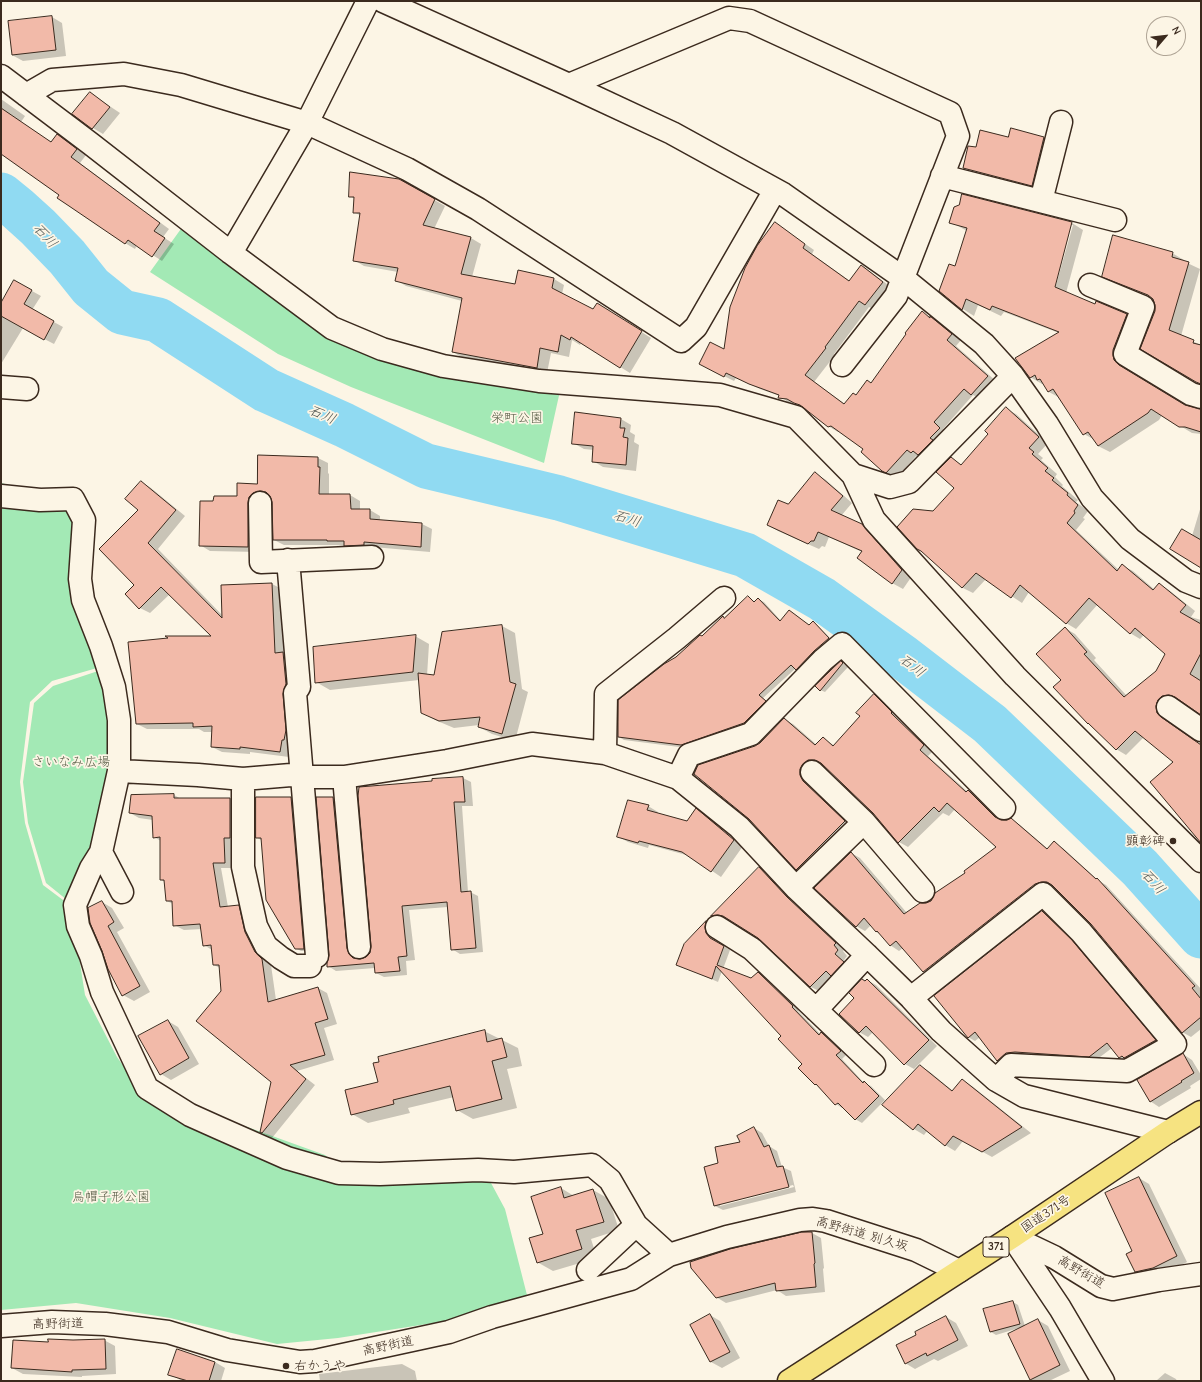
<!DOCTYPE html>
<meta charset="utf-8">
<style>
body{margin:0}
#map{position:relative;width:1202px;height:1382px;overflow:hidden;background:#fcf5e5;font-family:"Comic Neue",sans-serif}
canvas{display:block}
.frame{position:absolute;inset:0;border:2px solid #3b2a1e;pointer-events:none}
.north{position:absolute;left:1146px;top:16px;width:40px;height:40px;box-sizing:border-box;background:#fcf5e5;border:1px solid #afa495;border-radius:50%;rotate:62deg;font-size:11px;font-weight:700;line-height:16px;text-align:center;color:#3b2a1e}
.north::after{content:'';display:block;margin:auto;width:14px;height:18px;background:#3b2a1e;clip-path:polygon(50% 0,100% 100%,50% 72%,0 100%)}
</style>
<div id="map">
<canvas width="1202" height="1382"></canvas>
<div class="frame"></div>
<div class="north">N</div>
</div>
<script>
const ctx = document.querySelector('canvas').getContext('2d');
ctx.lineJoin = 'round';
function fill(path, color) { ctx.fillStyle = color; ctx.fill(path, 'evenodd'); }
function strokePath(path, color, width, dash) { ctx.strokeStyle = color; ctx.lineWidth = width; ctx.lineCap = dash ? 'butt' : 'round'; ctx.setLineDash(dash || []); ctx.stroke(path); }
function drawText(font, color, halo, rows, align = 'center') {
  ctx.font = font + ' "Comic Neue","Klee One",sans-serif'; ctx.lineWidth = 3.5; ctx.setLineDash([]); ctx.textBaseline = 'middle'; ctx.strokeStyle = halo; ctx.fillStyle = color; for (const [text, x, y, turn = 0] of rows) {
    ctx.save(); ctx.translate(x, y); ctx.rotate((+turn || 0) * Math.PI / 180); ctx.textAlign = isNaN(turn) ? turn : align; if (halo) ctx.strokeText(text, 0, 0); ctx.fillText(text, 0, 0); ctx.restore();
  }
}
fill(new Path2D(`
 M183 226 327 335 560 391 544 463 351 387 278 354 150 272Z
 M1 483 70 498 104 666 52 681 30 702 20 782 25 823 43 885 71 906 85 995 117 1057 139 1088 325 1155 348 1174 465 1178 491 1183 505 1209 528 1299 459 1319 338 1338 277 1344 170 1318 76 1303 1 1310Z
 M104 669 116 720 97 852 72 904 46 883 28 823 23 782 34 703 53 686Z`), '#a3e9b5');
fill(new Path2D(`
 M52 17 62 23 66 56 23 61 12 55Z
 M90 93 120 113 103 134 93 128 74 114Z
 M1 99 25 116 21 122 51 142 57 135 86 155 80 163 169 229 163 237 174 244 162 261 137 245 135 249 125 243 1 153Z
 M1012 129 1044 138 1054 144 1042 191 974 174 964 168 976 148 1009 139Z
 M399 180 445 206 434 229 471 238 481 244 472 277 515 286 554 279 564 285 562 294 593 310H607L651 338 630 373 581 343 580 345 572 340 569 357 551 353 547 373 463 358 453 352 462 301 406 286 396 280 398 272 364 266 354 260 361 216 354 212 355 199 350 196Z
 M963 195 1072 223 1083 230 1066 293 1095 305 1127 315 1138 321 1124 363 1126 368 1130 372 1185 406 1201 410V434L1192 433 1162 415 1159 420 1110 452 1098 446 1095 440 1084 434 1060 398 1049 392 1044 383 1042 384 1030 377 1059 333 1004 312 1001 316 978 305 974 316 963 309 940 291 955 268 967 231 951 222 959 206ZM1071 225H1073L1054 292H1052Z
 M775 223 814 250 812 254 850 281 861 266 871 272 892 288 875 310 869 307 834 354 835 355 814 382 845 404 872 384 922 313 940 323 961 340 956 346 997 382 981 399 973 395 943 429 949 434 921 458 916 456 897 478 883 471 865 449 840 431 838 432 828 426 814 416 808 410 796 403H789L780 396 760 389 736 378 734 381 700 364 724 350Z
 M1172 253 1184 260 1183 261 1200 269 1181 336 1201 345V384L1142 348 1156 312V305L1153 299 1115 283 1103 276Z
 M14 281 41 296 32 310 63 327 54 344 23 328 1 364V305Z
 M1006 409 1016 414 1048 443 1038 454 1043 458 1041 460 1057 474 1055 477 1063 485 1062 486 1078 500 1076 502 1088 511 1083 518 1085 519 1076 530 1119 570 1123 566 1133 571 1155 590 1159 584 1169 590 1195 611 1191 617 1201 620V714L1180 700 1173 701 1167 719 1171 724 1197 742 1201 743V842L1175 762 1144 737 1126 755 1116 749 1088 723 1054 688 1062 680 1065 628 1075 634 1096 658 1094 660 1127 696 1157 672 1167 654 1144 635 1140 639 1130 633 1098 604 1076 629 1066 623 1029 592 1022 603 986 579 973 593 963 588 923 551 933 512 955 488 951 458 962 465 990 434Z
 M621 419 631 425 630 432 635 435 634 442 639 445 636 471 603 467 593 461 594 450 584 449 573 443Z
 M259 456 318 458 328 463V473L329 474V495H350L360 501V510H370L380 516V520L422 524 432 529 430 552 373 547 355 551 346 546 336 545H284L274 540 273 502 271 496 270 495 263 498 258 552 210 551 200 545 214 502 238 497 258 485Z
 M816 474 826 480 852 503 841 516 872 531 912 576 903 589 892 583 862 552 829 537 825 547 822 546 819 549 778 531 768 525 788 505Z
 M141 482 151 488 185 516 158 549 223 616 272 584 282 589 284 653 293 658 289 757 250 752V754L222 752 212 747 213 732H204L199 729H147L137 724 214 637 170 594 150 613 140 608 136 585Z
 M1201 506V566L1192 536Z
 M748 597 755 602 758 599 764 602 781 621 810 626 813 622 818 626 834 642 802 672 796 668 763 698 770 705 750 726 687 748 624 740 619 737 677 658 725 618Z
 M502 626 515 633 522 689 528 692 515 741 492 734 479 727V725L454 728 435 720 422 712 419 680 330 690 316 682 415 636 429 644 427 676 435 677Z
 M841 662 848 667 825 692 820 690Z
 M874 695 883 700 900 718H899L933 751 928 756 968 792 969 791 978 796 1002 821 1011 819 1020 825 1048 849 1054 843 1063 848 1099 881 1106 885 1201 989V1029L1191 1037 1182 1032 1091 923 1055 887 1051 886 933 977 924 972 903 948 899 951 890 945 882 935 876 932 871 925 865 931 856 926 851 853 860 858 907 913 932 901 998 848 955 809 949 816 943 813 908 847 899 842 873 812 824 765H818L853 827 806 875 797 869 778 849 756 747 761 744 784 719 793 724 817 745 823 738 835 746 861 716Z
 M463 778 471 782 473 806H462L468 892H470L478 896 483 952 460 954 452 949 448 907 409 910 415 960 406 961 407 975 384 977 376 973 375 968 336 971 328 966 330 955 333 798 341 802 354 953 357 960 366 958 371 953 433 782Z
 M174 795 181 799H230L239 804 234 868H221L228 907 238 906 248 911 264 958 271 965 276 1000 318 988 327 993 337 1024 324 1028 334 1060 297 1071 315 1085 272 1138 261 1132 272 1082 222 991 220 968 214 965 212 950 204 945 202 929 184 930 174 925 173 904 167 901 165 882 161 880V841L154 837 153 820 139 818 130 813Z
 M291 798 296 801 308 951H301L295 948 261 840 256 837Z
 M648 806 658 812 657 814 687 822 696 810 706 815 743 846 721 877 690 856 649 845 648 848 628 842 619 837Z
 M760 868 769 874 845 949 843 951 847 956 844 960 853 968 821 992 811 987 758 937 733 921 728 920 722 921 713 916Z
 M102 902 112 908 124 928 117 932 150 992 134 1001 123 995Z
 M1042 912 1049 916 1078 945 1162 1044 1126 1061 1119 1057 1112 1048 1096 1060 1005 1064 998 1060 980 1037 975 1041 968 1037Z
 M706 922 712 926 711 931 712 938 717 942 730 950 723 969 751 979 758 973 764 977 799 1010 798 1011 821 1035 822 1034 828 1037 846 1055 842 1059 864 1083 871 1086 885 1100 862 1123 855 1119 843 1107 842 1108 836 1104 822 1088 815 1084 804 1064 782 1036 722 971 718 982 677 964 684 945Z
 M867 980 876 985 937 1046 914 1069 905 1064 873 1032 868 1037 859 1032 856 998Z
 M168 1021 178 1027 199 1064 171 1080 161 1074Z
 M484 1031 518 1048 522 1066 507 1069 517 1108 473 1119 457 1110 454 1097 408 1108 410 1113 368 1123 352 1114 379 1083Z
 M1183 1054 1192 1060 1201 1075V1079L1190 1086 1191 1088 1159 1107 1150 1101Z
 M920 1066 930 1072 953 1091 962 1080 972 1086 1031 1133 992 1157 963 1141 955 1151 945 1145 927 1131 924 1135 914 1129 884 1104Z
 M754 1128 762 1133 769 1146 777 1151 782 1167 791 1171 796 1192 723 1210 715 1206 719 1164ZM793 1185 794 1187 720 1206V1204Z
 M1139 1178 1149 1184 1187 1262 1164 1274 1146 1277 1136 1271Z
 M561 1188 574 1196 593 1190 609 1199 619 1230 591 1239 597 1258 553 1271 537 1262 544 1234Z
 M812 1233 821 1238 824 1268 823 1269 825 1292 786 1296 777 1290 726 1303 716 1297Z
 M1013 1302 1018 1305 1025 1326 1038 1320 1048 1326 1070 1371 1049 1381H1034L1031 1379 1019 1328 996 1335 991 1332Z
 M710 1315 720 1321 740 1358 722 1368 711 1362 692 1325Z
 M946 1317 956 1323 968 1346 938 1361 934 1359 915 1369 905 1363 918 1335Z
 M104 1340 115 1346 116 1374 82 1376V1377L23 1374 12 1368 48 1343Z
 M215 1362 225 1368 221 1381H182L170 1374Z
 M402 1364 415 1371 417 1381H320L319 1374Z
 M1165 1373 1176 1379 1177 1381H1156Z`), '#0003');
strokePath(new Path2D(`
 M1 195 17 208 38 227 67 257 91 287 122 312 158 320 266 390 344 425 426 466 559 498 745 555 822 599 903 657 990 724 1140 868 1201 936`), '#90daf2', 45);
const building = new Path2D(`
 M52 16 56 50 12 55 8 21Z
 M90 92 110 107 92 129 72 114Z
 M1 108 51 142 57 134 77 149 71 157 160 223 154 231 165 238 152 257 128 240 125 244 69 206 57 198 59 195 1 154Z
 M1011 128 1044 137 1032 186 963 168 968 146 976 147 980 130 1008 137Z
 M350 172 399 179 435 199 423 225 471 237 461 274 515 284 518 270 554 278 552 288 593 309 597 303 642 331 620 368 571 337 570 340 561 335 558 352 540 348 537 368 452 352 462 298 395 281 398 268 353 261 360 213H353L354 197H349Z
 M962 194 1072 222 1055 287 1095 304 1096 301 1127 314 1113 350V355L1114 360 1119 365 1185 405 1201 409V432L1185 427H1179L1151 409 1148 413 1098 446 1088 432 1083 435 1053 389 1048 392 1040 379 1037 380 1035 375 1030 378 1015 358 1059 332 992 306 990 310 966 299 962 310 939 291 949 264 955 266 967 228 949 223 954 207 959 205Z
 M775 222 805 244 803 248 849 281 861 265 883 282 865 305 859 301 825 347 826 348 805 375 844 404 853 393 856 395 867 380 871 383 906 334 905 333 922 311 930 318V316L952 334 947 340 988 376 971 395 964 389 934 422 940 428 930 438 933 440 918 455 913 451 911 453 907 450 886 473 882 471 861 452 863 449 831 426 828 427 800 405 794 403 787 399 778 398 779 395 749 384 726 373 724 377 699 364 710 342 724 349 730 307 745 268 757 246Z
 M1113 235 1173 252 1172 257 1189 262 1169 330 1194 340 1193 343 1201 345V384L1196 382 1140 349 1155 311V305L1153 299 1148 295 1102 277Z
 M14 280 32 290 24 304 54 321 44 340 1 316V303Z
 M1006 407 1039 437 1029 448 1034 452 1032 454 1048 468 1045 471 1054 478 1052 480 1068 493 1067 495 1078 505 1074 511 1075 513 1067 523 1117 571 1122 564 1153 590 1159 583 1186 605 1180 612 1201 624V653L1190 674 1201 681V715L1175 697 1169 695 1162 696 1158 700 1156 706 1157 713 1161 717 1201 745V843L1150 782 1173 762 1135 731 1116 750 1088 723V724L1053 687 1061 680 1036 654 1065 627 1087 652 1084 654 1124 697 1156 671 1165 654 1135 628 1130 634 1089 598 1066 624 1020 585 1011 598 976 573 962 588 921 551 917 549 897 527 913 509 933 511 954 488 936 472 951 457 961 465 988 434 985 431Z
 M575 412 621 418 620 428H625L623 437 628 438 626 465 592 462 593 446 572 444Z
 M258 455 318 457V467H320L319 494H350L351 509H370V519L422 523 421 547 364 542V545L344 546V541H327V540H273L272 502 270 496 266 492 260 491 253 493 249 497 248 503V547L199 546 200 501H213L214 496H237V483L257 484Z
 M815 472 843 496 831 510 862 524 865 528 902 570 892 584 857 558 862 551 818 532 814 541H811L808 544 767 525 778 500 788 504Z
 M141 481 176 510 148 543 222 618 221 585 272 583 275 653 283 652 286 684 283 694 286 730 284 740H282L280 752 240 747V749L211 747 212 726 193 727V723L136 724 128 642 168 638 165 636H211L161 587 139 609 125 594 134 585 99 549 138 510 125 499Z
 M1182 529 1201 540V568L1170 549Z
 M748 596 754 602 758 598 780 621 789 610 809 625 813 621 829 638 814 651 796 670 791 665 759 695 766 701 744 723 681 745 618 737V700L664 664 676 657 699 636 700 635 702 636 723 616 724 618Z
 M502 625 510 682 516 684 502 734 478 727 480 717 439 721 421 713 418 673 434 675 442 632Z
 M416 635 413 672 315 683 313 647Z
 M841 661 843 663 820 691 815 686Z
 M874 694 892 712 891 713 924 745 920 750 966 792 968 790 995 817 1001 820H1007L1011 818 1047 849 1054 841 1096 879 1097 878 1195 986 1192 988 1201 999V1017L1182 1033 1091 924 1052 885 1047 882H1041L1035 884 923 972 896 941 890 946 877 931 876 932 864 918 856 927 814 888 851 852 904 914 920 903H926L931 901 935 893 965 873 964 871 996 847 947 803 939 812 934 807 898 843 873 813 821 763 815 760H808L803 764 800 769V775L803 781 845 821 796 870 749 819 694 774 698 765 755 746 760 743 784 718 815 745 823 737 833 746 860 716 856 713Z
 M463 777 465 802H454L461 892 471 891 476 948 451 950 447 902 402 906 407 956 398 957 400 971 375 973 374 963 327 967V963L329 955 316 797H333L347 948 349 954 353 958 360 959 366 957 370 953 371 946 358 796 359 787 432 781V779Z
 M174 794V798H230V838H224L225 863H213L220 907 239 905 245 932 255 952 262 959 268 1002 318 987 328 1019 315 1023 325 1055 290 1065 306 1079 262 1133 260 1132 271 1082 196 1021 221 991 219 965H213L211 945 203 946 200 924 173 926 172 901H166L164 880H160V837L153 838 152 816 129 813 131 795Z
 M256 797H291L304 949H295L266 900 261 838H256Z
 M628 800 649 805 647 810 687 821 696 808 734 840 711 872 682 852 639 841 638 843 617 837Z
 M759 867 787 897 836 943 834 945 838 950 835 954 844 962 831 976 826 971 810 987 758 938 723 916 718 915 711 916Z
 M102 901 114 922 108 926 140 986 122 996 108 969 102 951 90 923 88 908Z
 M1042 911 1072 940 1156 1040 1124 1058 1122 1056 1119 1058 1107 1043 1089 1057 1015 1052 1006 1053 997 1061 975 1032 968 1038 934 996Z
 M706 921 705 927 706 933 710 938 724 946 717 965 751 978 758 972 793 1006 792 1007 819 1035 821 1032 841 1051 836 1055 863 1083 864 1081 879 1096 855 1120 838 1103 835 1105 816 1084 815 1085 798 1068 802 1064 778 1039 781 1036 716 966 712 979 676 965 684 944Z
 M862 979 865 981 867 979 929 1040 904 1065 866 1026 859 1033 839 1014 854 998 849 993Z
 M168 1020 189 1058 160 1075 138 1036Z
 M485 1030 487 1042 502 1038 507 1057 492 1061 502 1099 456 1111 450 1086 393 1100 394 1104 351 1115 345 1090 378 1082 373 1063 379 1062 378 1057Z
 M1183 1053 1194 1073 1181 1081 1182 1082 1150 1102 1137 1080Z
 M920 1065 952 1091 962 1079 1022 1127 982 1152 953 1136 945 1146 918 1124 913 1130 882 1105Z
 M754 1127 764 1147 769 1145 777 1167 783 1166 789 1187 714 1206 704 1167 718 1163 715 1147 740 1142 737 1136Z
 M1139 1177 1177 1256 1153 1268 1135 1272 1126 1254 1132 1251 1105 1193Z
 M561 1187 564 1198 593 1189 604 1222 576 1230 582 1249 537 1263 529 1238 543 1234 531 1197Z
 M802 1232H812L815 1263 814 1264 816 1287 776 1291 775 1283 716 1298 691 1268 690 1262 730 1249Z
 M1013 1301 1020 1324 990 1332 983 1309Z
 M710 1314 730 1352 710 1362 690 1325Z
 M946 1316 958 1340 927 1356 926 1353 905 1364 896 1345 916 1335 915 1332Z
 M1038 1319 1060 1365 1030 1380 1008 1334Z
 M48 1339 73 1340 105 1339 106 1369 72 1370V1372L11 1368 13 1340 48 1342Z
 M177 1349 215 1362 209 1381H188L168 1375Z`);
fill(building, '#f2baa9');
strokePath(building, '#3b2a1e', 1);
const minor = new Path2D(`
 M383 1 569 85 672 133 783 194 903 278 984 344 1013 376 1047 424 1092 498 1130 539 1186 581 1201 587
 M1 76 91 144 231 253 332 328 382 349 443 366 539 381 720 395 796 417 853 475 874 520 1015 676 1201 861
 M569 85 729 18 750 21 950 113 958 136 896 296 842 365
 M26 95 52 80 124 74 181 85 307 123 407 169 478 209 681 341 696 327 775 190
 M942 176 1115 220
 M1041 201 1061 122
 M231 253 307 123 368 1
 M1090 285 1143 307 1125 354 1191 394 1201 397
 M1 387 27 389
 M853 475 890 487 909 482 1013 376
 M1 496 40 500 73 499 84 520 80 579 83 600 101 646 114 687 119 720V771
 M260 503 261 562 372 557
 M288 560 299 687 295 693 317 956
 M1168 707 1201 730
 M605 753 606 694 677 638 724 598
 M812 772 864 822 923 891
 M344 777 359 947
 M678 778 689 755 751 734 823 660 842 644 1004 808
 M243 779V867L256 926 266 946 281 958 294 966H310
 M101 852 122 892
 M796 888 864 822
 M717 927 752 949 874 1065
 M911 998 1043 894 1081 932 1175 1044 1127 1071 1011 1065 996 1080
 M816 1010 867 955
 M1012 1237 1054 1257 1101 1286 1113 1289 1159 1280 1201 1274
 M1013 1238 1060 1308 1103 1381
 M669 1255 636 1225 610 1180 592 1165 514 1172 478 1170 380 1174 339 1173 287 1158 219 1128 190 1115 147 1088 102 992 91 956 78 926 75 905 91 868 101 852 119 771 198 775 243 779 291 775 303 777H344L447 761 532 744 605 753 678 778 739 827 796 888 867 955 911 998 941 1031 996 1080 1024 1096 1168 1132
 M588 1270 636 1225
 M1 1326 52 1322 105 1324 168 1332 227 1350 300 1362 315 1361 449 1332 492 1317 631 1279 669 1255 727 1237 800 1220 813 1219 826 1221 916 1250 959 1271`);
const trunk = new Path2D(`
 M789 1381 1012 1237 1168 1132 1201 1112`);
strokePath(minor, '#3b2a1e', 25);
strokePath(trunk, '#3b2a1e', 25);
strokePath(minor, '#fcf5e5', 22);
strokePath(trunk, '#f6e381', 22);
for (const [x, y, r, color] of [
 [1173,841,4,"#3b2a1e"],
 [286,1366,4,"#3b2a1e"]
]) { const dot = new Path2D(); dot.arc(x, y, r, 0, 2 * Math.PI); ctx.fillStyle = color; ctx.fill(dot); strokePath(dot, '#fcf5e5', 1.5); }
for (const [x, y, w] of [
 [996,1247,26]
]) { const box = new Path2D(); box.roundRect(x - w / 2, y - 10, w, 20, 3); ctx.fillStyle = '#fcf5e5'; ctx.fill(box); strokePath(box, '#3b2a1e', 1); }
drawText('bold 12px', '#3b2a1e', null, [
 ["371",996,1247]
]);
drawText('13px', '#555a44', '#fcf5e5', [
 ["栄町公園",517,418],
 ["さいなみ広場",71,762],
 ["烏帽子形公園",111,1197]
]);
drawText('13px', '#3b2a1e', '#fcf5e5', [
 ["顕彰碑",1165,841],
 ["右かうや",294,1366,"left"]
], 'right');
drawText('13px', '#3b2a1e', '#fcf5e5', [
 ["国道371号",1046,1214,-34],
 ["高野街道 別久坂",862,1234,16],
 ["高野街道",1081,1272,30],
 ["高野街道",58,1324,-1],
 ["高野街道",388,1346,-12]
]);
drawText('italic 14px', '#505653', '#fcf5e5', [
 ["石川",45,236,47],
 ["石川",322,415,24],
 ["石川",627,519,17],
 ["石川",912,666,37],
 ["石川",1153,882,48]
]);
</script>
